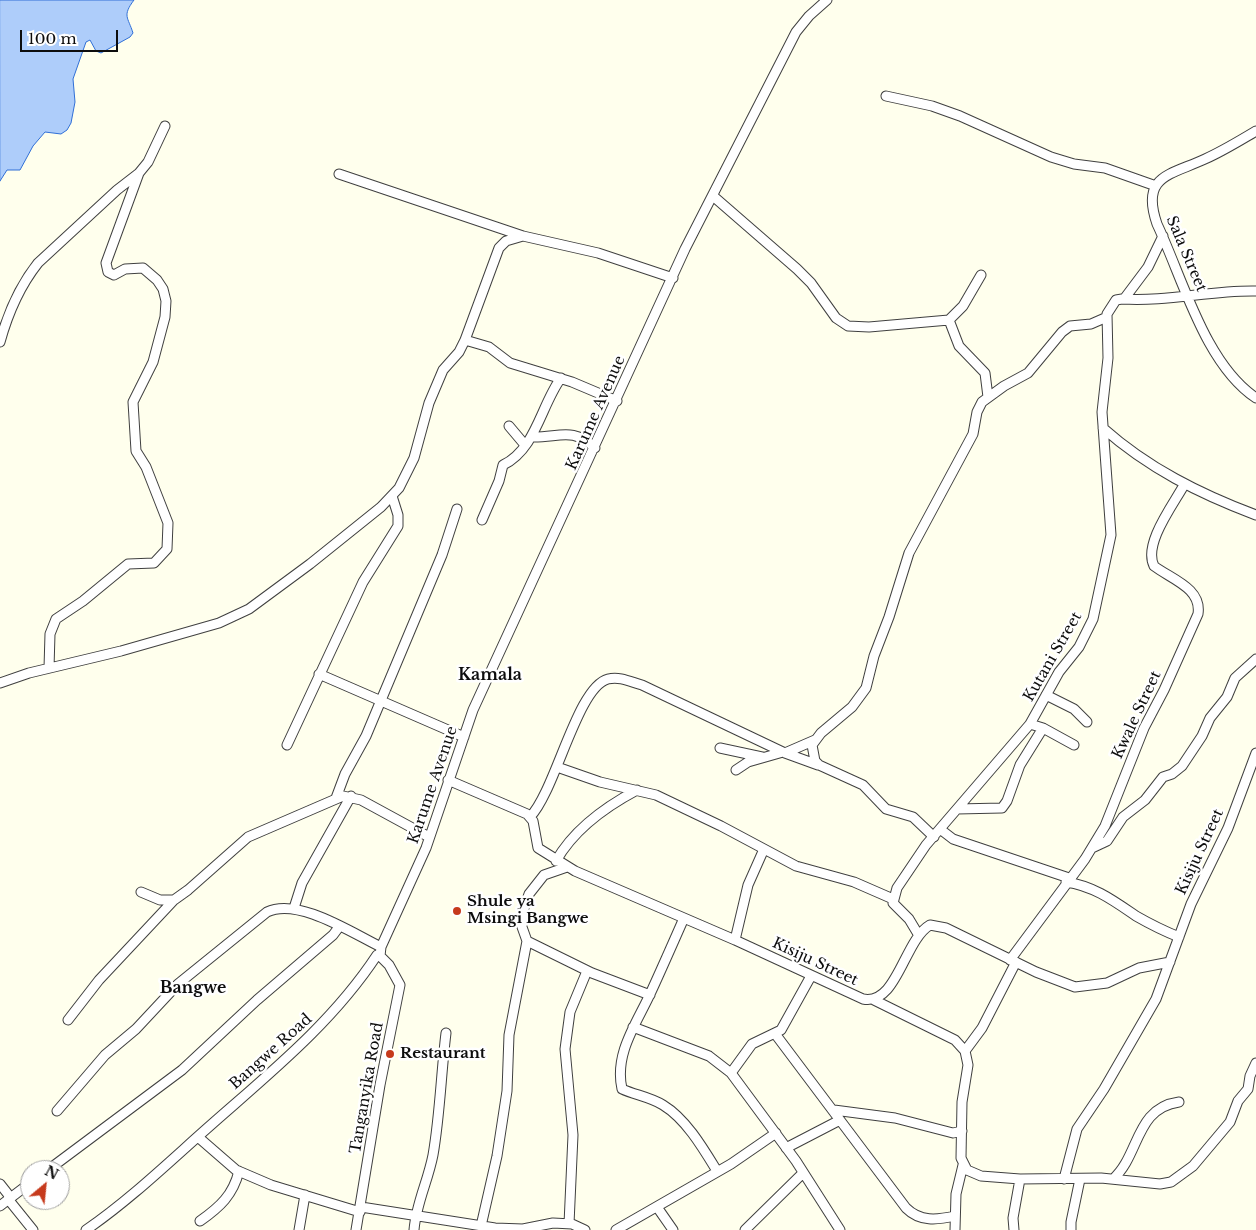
<!DOCTYPE html>
<style>
body{margin:0}
#map{position:relative;width:1256px;height:1230px;overflow:hidden;background:#ffffed;font-family:"Libre Baskerville",serif}
canvas{display:block}
.north{position:absolute;left:20px;top:1160px;width:50px;height:50px;box-sizing:border-box;background:#fff;border:1px solid #9e9e9e;border-radius:50%;rotate:28deg;font-size:14px;font-weight:700;line-height:20px;text-align:center;color:#0d0d0d}
.north::after{content:'';display:block;margin:auto;width:18px;height:22px;background:#c63a1c;clip-path:polygon(50% 0,100% 100%,50% 72%,0 100%)}
.scale{position:absolute;left:20px;top:30px;width:98px;height:22px;box-sizing:border-box;border:2px solid #0d0d0d;border-top:0;padding-left:6px;font-size:15px;line-height:18px;white-space:nowrap;color:#0d0d0d;-webkit-text-stroke:4px #fff;paint-order:stroke}
</style>
<div id="map">
<canvas width="1256" height="1230"></canvas>
<div class="north">N</div>
<div class="scale">100 m</div>
</div>
<script>
const ctx = document.querySelector('canvas').getContext('2d');
ctx.lineJoin = 'round';
function fill(path, color) { ctx.fillStyle = color; ctx.fill(path, 'evenodd'); }
function strokePath(path, color, width, dash) { ctx.strokeStyle = color; ctx.lineWidth = width; ctx.lineCap = dash ? 'butt' : 'round'; ctx.setLineDash(dash || []); ctx.stroke(path); }
function drawText(font, color, halo, rows, align = 'center') {
  ctx.font = font + ' "Libre Baskerville",serif'; ctx.lineWidth = 5; ctx.setLineDash([]); ctx.textBaseline = 'middle'; ctx.strokeStyle = halo; ctx.fillStyle = color; for (const [text, x, y, turn = 0] of rows) {
    ctx.save(); ctx.translate(x, y); ctx.rotate((+turn || 0) * Math.PI / 180); ctx.textAlign = isNaN(turn) ? turn : align; if (halo) ctx.strokeText(text, 0, 0); ctx.fillText(text, 0, 0); ctx.restore();
  }
}
const water = new Path2D(`
 M0 0H134C122 16 128 17 133 33L130 37 101 53 96 51 90 40 86 42 73 79 75 102 71 123 67 130 61 134 45 132 33 146 20 170H7L0 181Z`);
fill(water, '#aecdfa');
strokePath(water, '#306fd6', 1);
const minor = new Path2D(`
 M886 96 932 106 960 116 1051 157 1074 164 1105 168 1156 186
 M1256 131C1239 141 1223 151 1205 159 1171 175 1140 175 1157 224 1183 279 1205 364 1256 398
 M339 174 523 236 598 253 673 278
 M713 196 797 269 811 283 836 318 848 326 869 327 949 320 963 306 981 275
 M1124 299 1148 267 1163 236
 M949 320 959 346 985 373 988 397
 M465 340 489 347 510 363 572 382 617 401
 M0 342C8 313 19 287 38 263L117 190 139 173 148 162 165 126
 M509 426 525 445
 M1103 428C1148 468 1200 494 1256 515
 M531 437C559 438 572 426 595 448
 M482 520 499 481 503 465C536 449 541 405 561 378
 M49 668 50 634 56 619 83 601 128 564 154 563 167 549 168 523 146 467 136 451 133 402 153 362 165 317 166 301 163 289 157 280 143 268 125 269 114 275 108 272 106 263 139 173
 M319 674 464 737
 M0 683 29 673 121 651 219 623 249 609 310 564 381 507 399 488 414 458 429 403 443 370 459 352 465 340 499 248 506 241 523 236
 M1046 695 1074 709 1087 722
 M1030 724 1043 728 1074 745
 M287 745 363 582 398 526V515L392 496
 M720 748 762 757
 M785 753 815 740
 M557 767 600 782 656 795 721 826 796 866 854 882 893 899
 M736 770 748 762 783 752
 M448 780 527 814 533 821 538 848 575 871 735 940 863 999C897 1006 904 940 930 925L946 928 1036 972 1075 987 1107 983 1139 968 1170 962
 M336 798 345 774 366 736 442 555 457 509
 M957 809 1002 808 1007 801 1020 765 1043 728
 M530 817C556 790 577 687 608 679 620 676 631 682 642 685L785 753 818 765
 M940 829 953 839 1069 878
 M934 837 913 817 886 809 863 785 819 765 815 761 812 745 821 733 852 707 866 688 874 656 889 617 909 553 973 434 977 412 982 402 1004 386 1028 373 1062 332 1070 326 1091 324 1107 317
 M1092 848 1107 841 1123 817 1145 800 1163 777 1172 774 1182 766 1202 736 1210 718 1227 697 1235 678 1256 659
 M556 861C574 829 605 807 637 790
 M1066 882C1094 886 1114 901 1136 916 1150 924 1164 931 1179 937
 M141 892 160 900H174L188 890 248 837 343 796 361 800 429 837
 M294 908 302 883 351 796
 M684 918C673 943 662 968 651 992 637 1023 614 1053 622 1089 635 1095 650 1097 663 1105 686 1119 703 1148 717 1171
 M918 934 909 919 893 903 897 888 926 845 1030 724 1059 672 1079 647 1093 619 1111 535 1102 412 1108 358 1107 314 1116 300 1122 299C1167 302 1211 290 1256 291
 M735 940 748 885 764 849
 M527 941 592 973 650 995
 M1010 960 1085 859 1105 826 1144 728 1164 690 1198 614C1202 588 1171 579 1154 566 1143 544 1173 505 1184 485
 M874 1000 955 1040 965 1051 968 1065 962 1102 961 1158 967 1170 981 1176 1020 1179 1101 1178 1160 1184 1171 1182 1193 1166 1230 1122 1238 1101 1248 1089 1250 1076 1256 1063
 M68 1020 99 980 174 900
 M633 1027 709 1056 731 1073 796 1161 840 1230
 M776 1035 906 1208C920 1222 937 1220 955 1216
 M965 1051 982 1028 1016 962
 M731 1073 752 1044 781 1030 811 976
 M834 1110 895 1118 953 1133 962 1131
 M57 1111 105 1055 136 1029 178 984 267 912C298 897 352 933 381 947
 M198 1137 236 1170 271 1185 360 1212
 M786 1148 840 1120
 M48 1170 182 1070 257 1000 333 935 339 927
 M1064 1179 1077 1129 1104 1089 1156 999 1191 904 1228 828 1256 753
 M1113 1179C1140 1155 1135 1108 1179 1102
 M0 1184 11 1198
 M8 1199 33 1230
 M0 1206 30 1183
 M361 1207 495 1228 523 1229 553 1223 572 1224 585 1230
 M657 1207 673 1230
 M200 1221C220 1207 233 1195 239 1171
 M569 1224 573 1135 565 1049 570 1012 587 971
 M481 1226 497 1156 507 1091 509 1035 527 941 522 927V914L529 894 544 875 567 867
 M86 1230C131 1199 171 1160 212 1124 271 1072 333 1022 377 955L380 956 381 947 426 848 473 710 685 249 796 32 809 16 827 0
 M299 1230 305 1195
 M356 1230 380 1085 400 985 389 965 380 956
 M414 1230C416 1204 428 1181 433 1155 440 1115 441 1074 446 1033
 M616 1230 731 1164 776 1133
 M745 1230 803 1173
 M955 1230 956 1194 963 1165
 M1014 1230 1013 1218 1020 1179
 M1071 1230V1222L1080 1179`);
strokePath(minor, '#404040', 11);
strokePath(minor, '#fff', 9);
for (const [x, y, r, color] of [
 [457,911,5,"#c63a1c"],
 [390,1054,5,"#c63a1c"]
]) { const dot = new Path2D(); dot.arc(x, y, r, 0, 2 * Math.PI); ctx.fillStyle = color; ctx.fill(dot); strokePath(dot, '#fff', 2); }
drawText('15px', '#0d0d0d', '#fff', [
 ["Sala Street",1186,254,67],
 ["Karume Avenue",596,413,-66],
 ["Kutani Street",1053,657,-60],
 ["Kwale Street",1137,715,-65],
 ["Karume Avenue",433,785,-71],
 ["Kisiju Street",1200,852,-65],
 ["Kisiju Street",815,962,25],
 ["Bangwe Road",271,1052,-42],
 ["Tanganyika Road",367,1088,-80]
]);
drawText('bold 15px', '#0d0d0d', '#fff', [
 ["Shule ya",467,902],
 ["Msingi Bangwe",467,919],
 ["Restaurant",400,1054]
], 'left');
drawText('bold 16px', '#0d0d0d', '#fff', [
 ["Kamala",490,675],
 ["Bangwe",193,988]
]);
</script>
